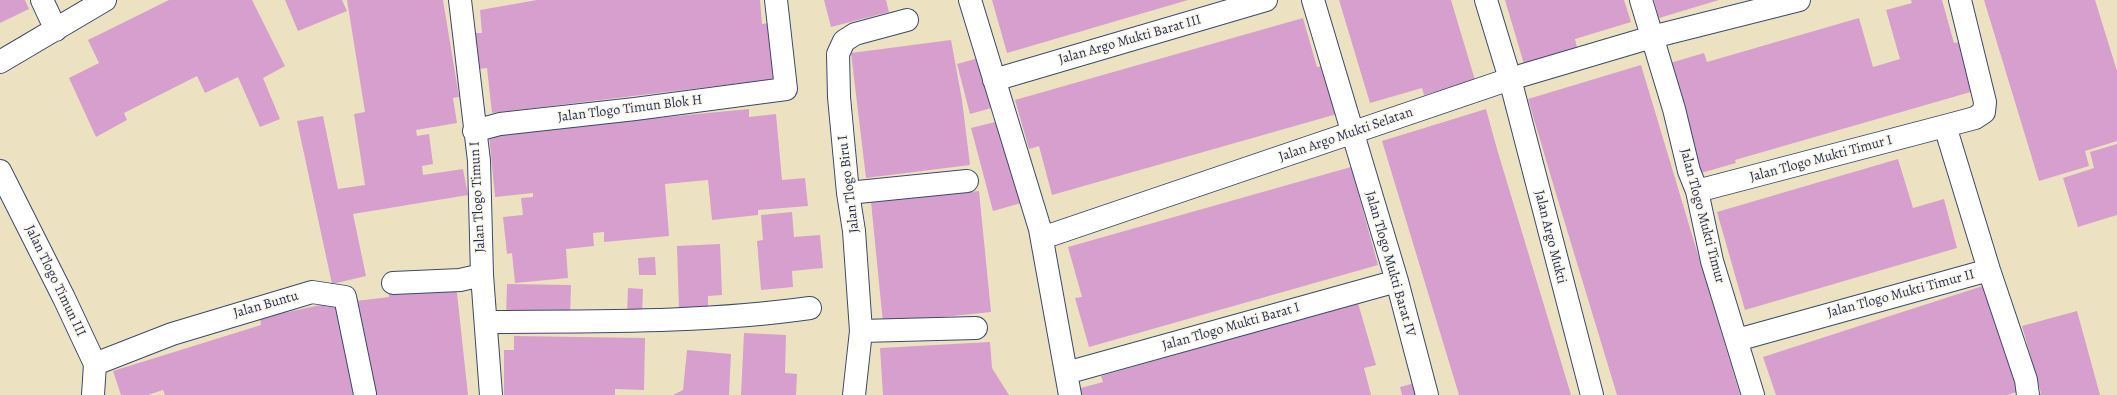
<!DOCTYPE html>
<style>
body{margin:0}
canvas{display:block;background:#ece2c1}
</style>
<canvas width="2117" height="395"></canvas>
<script>
const ctx = document.querySelector('canvas').getContext('2d');
ctx.lineJoin = 'round';
function fill(path, color) { ctx.fillStyle = color; ctx.fill(path, 'evenodd'); }
function strokePath(path, color, width, dash) { ctx.strokeStyle = color; ctx.lineWidth = width; ctx.lineCap = dash ? 'butt' : 'round'; ctx.setLineDash(dash || []); ctx.stroke(path); }
function drawText(font, color, halo, rows, align = 'center') {
  ctx.font = font + ' Alegreya,serif'; ctx.lineWidth = 3; ctx.setLineDash([]); ctx.textBaseline = 'middle'; ctx.strokeStyle = halo; ctx.fillStyle = color; for (const [text, x, y, turn = 0] of rows) {
    ctx.save(); ctx.translate(x, y); ctx.rotate((+turn || 0) * Math.PI / 180); ctx.textAlign = isNaN(turn) ? turn : align; if (halo) ctx.strokeText(text, 0, 0); ctx.fillText(text, 0, 0); ctx.restore();
  }
}
fill(new Path2D(`
 M0 0H25L29 9 0 23Z
 M169 0H252L285 66 263 78 280 119 260 127 238 77 205 93 197 76 124 113 127 120 96 137 69 78 99 63 88 40Z
 M285 0H342L347 11 298 31Z
 M347 0H443L459 97 453 98 457 123 416 130 417 136 429 134 433 164 422 166 423 175 463 169 468 195 353 214 366 276 332 284 297 121 323 116 338 189 365 185 354 114 365 112Z
 M537 0H760L762 24 769 23 775 79 492 113 487 68 479 69 475 33H482L480 10Z
 M824 0H886L889 12 831 27Z
 M992 0H1188L1007 53Z
 M1339 0H1451L1475 80 1424 95 1422 88 1370 103Z
 M1505 0H1624L1631 22 1575 39 1577 48 1524 64Z
 M1654 0H1719L1659 18Z
 M1911 0H1942L1954 43 1960 42 1974 91 1735 160 1736 163 1701 173 1670 63 1704 53 1707 62 1859 18 1873 67 1900 59 1886 10 1912 3Z
 M1984 0H2095L2117 71V141L2085 151 2089 166 2039 181Z
 M1303 18 1317 67 1323 66 1337 114 1052 195 1039 146 1029 149 1015 100Z
 M951 40 962 100 970 165 866 178 851 53Z
 M982 57 995 107 970 114 957 64Z
 M1641 65 1714 308 1740 395H1617L1554 187 1528 99Z
 M749 109V117L776 114 782 180 805 178 808 206 758 210V215L712 220 708 180 665 184 669 236 604 242V232L593 233 594 246 566 249 568 278 515 283 512 253 507 254 503 217 523 215 521 198 533 197V193L495 197 489 134Z
 M1486 109 1497 149 1571 395H1459L1382 141Z
 M999 121 1021 203 993 211 971 128Z
 M2117 144V215L2078 227 2063 178 2094 168 2090 152Z
 M1898 159 1913 208 1944 199 1957 248 1745 310 1717 212Z
 M1351 167 1378 265 1089 347 1075 298 1082 297 1068 247Z
 M979 191 991 312 883 323 871 202Z
 M792 212 794 237 820 235 823 268 792 271 793 287 761 290 757 241 763 240 761 215Z
 M720 244 722 295 708 296V309L679 310 677 246Z
 M655 257 656 275H639L638 258Z
 M456 284 468 395H370L356 301 389 297V291Z
 M507 284 571 285 570 319 506 318Z
 M1989 284 2023 390 2007 395H1776L1763 357Z
 M628 288 643 289 642 315 627 314Z
 M339 301 359 395H165L163 390 148 395H121L113 371 261 325 260 318Z
 M1358 303 1376 365 1364 368 1371 395H1079L1077 389 1103 382 1101 376Z
 M2077 311 2100 395H2036L2041 393 2022 326Z
 M744 333 786 335 785 373 797 374 796 395H741Z
 M514 336 645 338 644 390 615 389V395H504V350H514Z
 M990 342 992 368 1009 395H883L880 348Z
 M687 350 731 354 729 395H673L683 390Z
 M1419 382 1422 395H1402L1400 387Z`), '#d79fcd');
const minor = new Path2D(`
 M42 0 56 30
 M460 0 479 161 482 275 491 395
 M970 0 1040 229 1070 395
 M1313 0 1397 281 1427 395
 M1486 0 1510 79 1592 395
 M1641 0 1674 109 1689 171 1697 191 1712 261 1753 395
 M0 62 105 0
 M994 80 1266 0
 M1945 126 1989 270 2026 380 2028 395
 M474 131 500 124 635 109 786 89 776 0
 M0 171 64 298 95 364 93 395
 M1697 191 1945 126 1975 118 1984 112 1985 102 1960 0
 M848 193 967 181
 M1042 238 1510 79 1652 37 1799 0
 M393 283 460 280 482 275
 M486 322C594 321 703 323 810 308
 M861 331 976 328
 M1737 340 1989 270
 M95 364 172 334 312 292 345 297 365 394
 M1066 373 1397 281
 M854 395 861 331 854 231 848 193 839 97 838 54 844 41 855 34 907 20`);
strokePath(minor, '#3a4a6d', 24);
strokePath(minor, '#fff', 22);
drawText('14px', '#1b2f5e', '#fcf5e5', [
 ["Jalan Argo Mukti Barat III",1130,40,-16],
 ["Jalan Tlogo Timun Blok H",630,109,-7],
 ["Jalan Argo Mukti Selatan",1346,135,-19],
 ["Jalan Tlogo Mukti Timur I",1821,159,-15],
 ["Jalan Tlogo Biru I",849,184,-97],
 ["Jalan Tlogo Timun I",478,197,-93],
 ["Jalan Tlogo Mukti Timur",1702,216,75],
 ["Jalan Argo Mukti",1550,237,76],
 ["Jalan Tlogo Mukti Barat IV",1390,264,74],
 ["Jalan Tlogo Timun III",55,281,64],
 ["Jalan Tlogo Mukti Timur II",1901,294,-15],
 ["Jalan Buntu",266,305,-16],
 ["Jalan Tlogo Mukti Barat I",1231,327,-16]
]);
</script>
